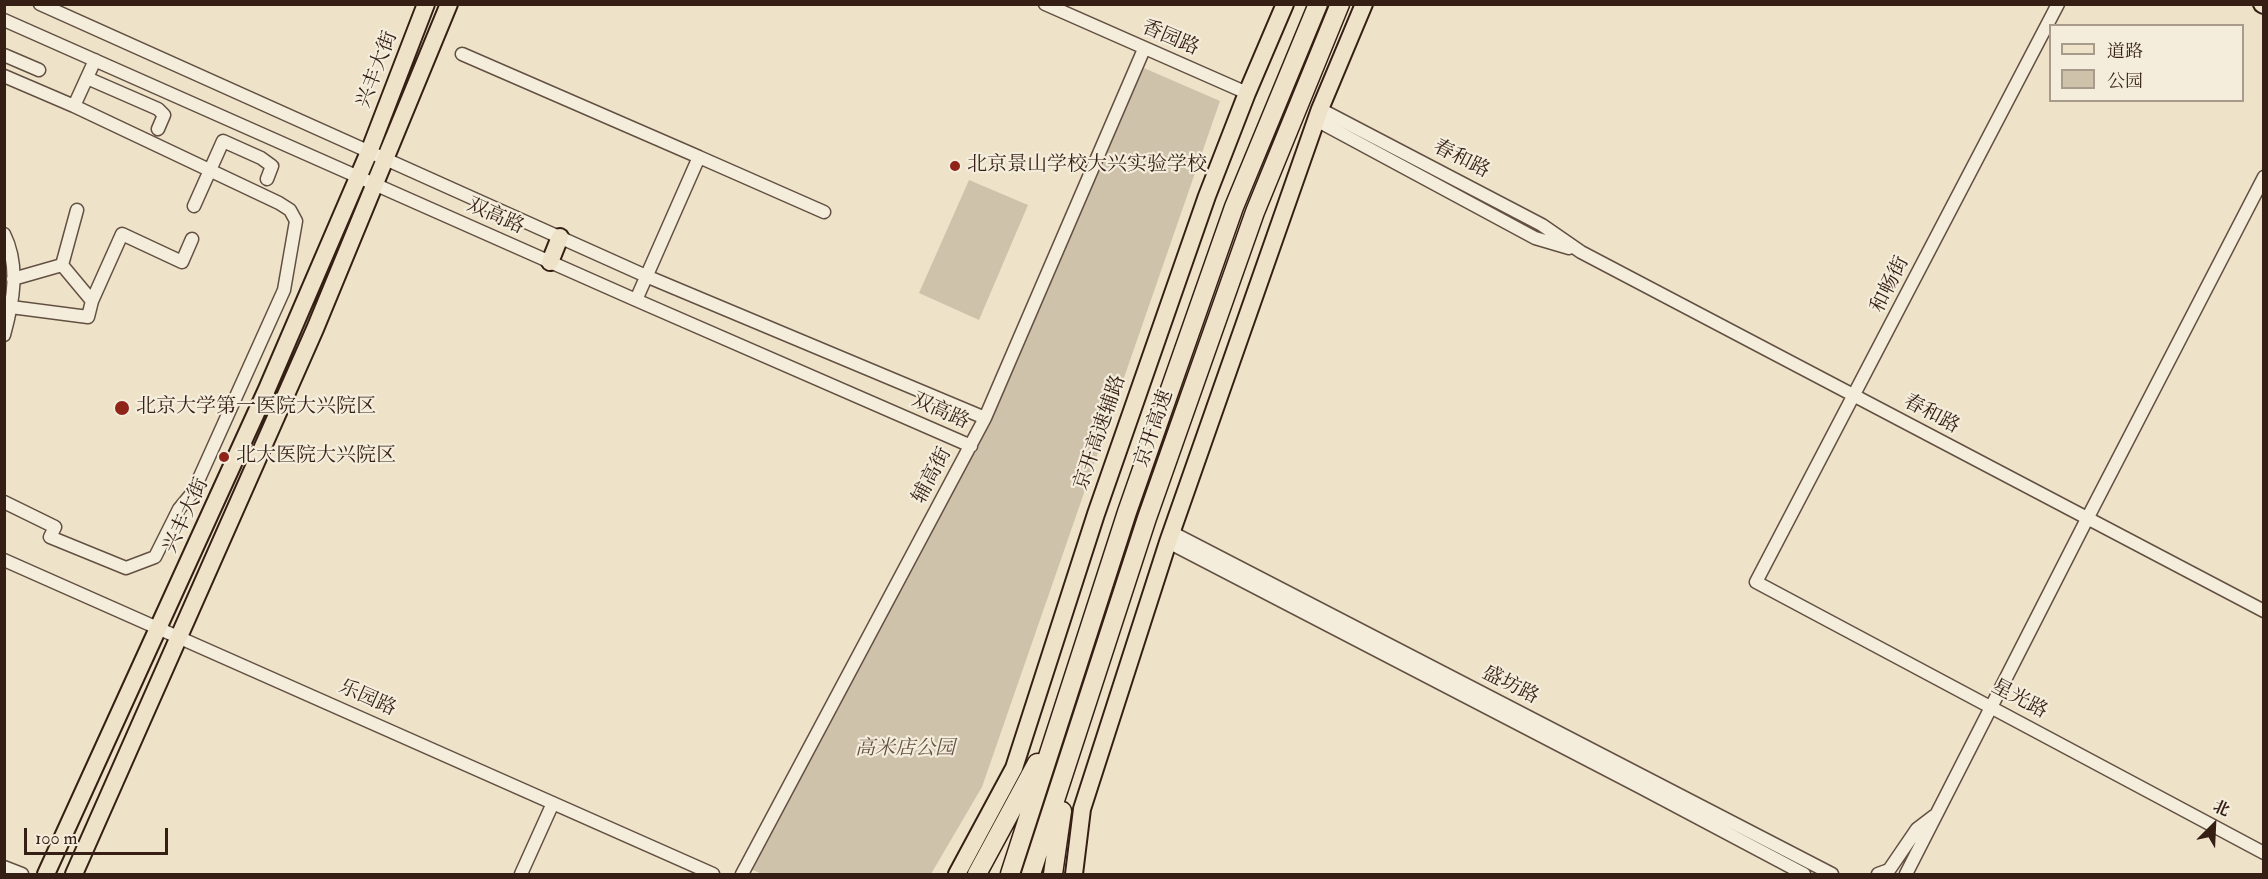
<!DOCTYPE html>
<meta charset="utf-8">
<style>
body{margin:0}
#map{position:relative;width:2268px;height:879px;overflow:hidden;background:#eee3c9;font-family:"IM FELL Double Pica","Noto Serif SC",serif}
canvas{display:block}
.frame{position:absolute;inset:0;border:6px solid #351f15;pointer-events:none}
.legend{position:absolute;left:2049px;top:24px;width:195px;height:78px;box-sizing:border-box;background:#f4eddc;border:2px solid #a89b8c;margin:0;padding:8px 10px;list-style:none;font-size:18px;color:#351f15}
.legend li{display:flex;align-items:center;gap:12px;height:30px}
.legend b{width:30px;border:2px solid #a89b8c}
.north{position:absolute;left:2184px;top:795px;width:60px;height:60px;-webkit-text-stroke:4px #f4eddc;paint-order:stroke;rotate:24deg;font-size:16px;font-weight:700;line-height:24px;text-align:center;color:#351f15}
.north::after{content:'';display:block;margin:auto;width:21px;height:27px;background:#351f15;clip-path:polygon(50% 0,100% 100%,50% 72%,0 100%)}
.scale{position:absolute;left:24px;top:828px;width:144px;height:27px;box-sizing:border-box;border:3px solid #351f15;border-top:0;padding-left:8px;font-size:18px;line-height:21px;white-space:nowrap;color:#351f15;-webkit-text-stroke:4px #f4eddc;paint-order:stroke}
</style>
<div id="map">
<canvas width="2268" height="879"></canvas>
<div class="frame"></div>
<ul class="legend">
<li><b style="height:8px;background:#eee3c9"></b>道路</li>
<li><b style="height:16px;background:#cfc2aa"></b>公园</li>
</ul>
<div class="north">北</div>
<div class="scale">100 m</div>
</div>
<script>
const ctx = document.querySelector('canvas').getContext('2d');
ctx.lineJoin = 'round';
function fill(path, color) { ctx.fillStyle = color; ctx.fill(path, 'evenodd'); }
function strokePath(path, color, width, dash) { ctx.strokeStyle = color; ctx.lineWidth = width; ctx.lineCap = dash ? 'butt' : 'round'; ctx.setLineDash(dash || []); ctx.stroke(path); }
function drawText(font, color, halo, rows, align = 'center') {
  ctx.font = font + ' "IM FELL Double Pica","Noto Serif SC",serif'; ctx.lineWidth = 4.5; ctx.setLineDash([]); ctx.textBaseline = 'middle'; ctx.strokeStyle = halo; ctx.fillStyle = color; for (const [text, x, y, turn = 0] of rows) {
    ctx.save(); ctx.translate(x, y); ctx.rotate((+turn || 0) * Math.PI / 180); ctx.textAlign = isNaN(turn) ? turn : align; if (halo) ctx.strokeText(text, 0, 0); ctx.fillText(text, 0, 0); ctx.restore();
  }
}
fill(new Path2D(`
 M1137 65 1220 101 982 787 931 874H762L746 867 952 481Z
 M969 180 1028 205 979 320 919 293Z`), '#cfc2aa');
const minor = new Path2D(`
 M40 4 646 276 985 418
 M1045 4 1247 93
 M2058 4 1756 582 2264 853
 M4 20 636 300 971 446
 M462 54 699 157
 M4 55 39 70
 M4 76 74 106 95 60
 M87 78 158 109 164 115 158 129
 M1320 109 1542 225 1581 252 2264 611
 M1316 120 1535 238 1569 248
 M194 206 223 141 261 158 272 166 267 179
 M4 234C20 266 13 302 4 335
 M62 265 92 301 122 234 182 262 192 239
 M13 279 62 265 77 210
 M636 300 699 157 824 212
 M11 307 88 317 92 301
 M4 502 55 527 50 537 126 568 155 557 179 509 193 492 284 290 296 221 290 210 279 203 74 106
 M1171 532 1832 874
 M1168 542 1640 787 1804 874
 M4 560 713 874
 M4 867 22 874
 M521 874 553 803
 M742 874 985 418 1144 49
 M1878 874 1889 870 1917 829 1934 816
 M1906 874 2087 519 2264 177`);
const major = new Path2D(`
 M2262 4 2264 5
 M550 262 560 237
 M46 874 267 389 369 152 426 4
 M74 874 315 329 449 4
 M957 874 1014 768 1096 514 1207 196 1247 93 1285 4
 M1074 874 1082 809 1168 542 1320 109 1364 4`);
const highway = new Path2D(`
 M977 874 1037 763
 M1010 874 1127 512 1234 207 1318 4
 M1031 874 1147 518 1255 212 1340 4
 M1053 874 1062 811`);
strokePath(minor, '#635042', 15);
strokePath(major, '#351f15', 20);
strokePath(highway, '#351f15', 21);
strokePath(minor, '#f4eddc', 12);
strokePath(major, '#eee3c9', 16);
strokePath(highway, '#eee3c9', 18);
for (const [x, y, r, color] of [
 [955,166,6,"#8f2418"],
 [122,408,8,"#8f2418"],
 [224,457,6,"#8f2418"]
]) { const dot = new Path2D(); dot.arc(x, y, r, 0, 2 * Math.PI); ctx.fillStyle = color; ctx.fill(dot); strokePath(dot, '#f4eddc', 2); }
drawText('20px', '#351f15', '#f4eddc', [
 ["香园路",1170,39,23],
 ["兴丰大街",378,70,-69],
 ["春和路",1461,160,27],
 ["双高路",495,217,24],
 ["和畅街",1891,285,-63],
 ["双高路",940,412,24],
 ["春和路",1931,415,28],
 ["京开高速",1155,429,-71],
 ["京开高速辅路",1101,433,-71],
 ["辅高街",933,476,-62],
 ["兴丰大街",187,516,-65],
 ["盛坊路",1510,686,27],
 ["乐园路",367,699,24],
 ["星光路",2019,700,28]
]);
drawText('20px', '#351f15', '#f4eddc', [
 ["北京景山学校大兴实验学校",967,166],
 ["北京大学第一医院大兴院区",136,408],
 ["北大医院大兴院区",236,457]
], 'left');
drawText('italic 20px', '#635042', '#f4eddc', [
 ["高米店公园",905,750]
]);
</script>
